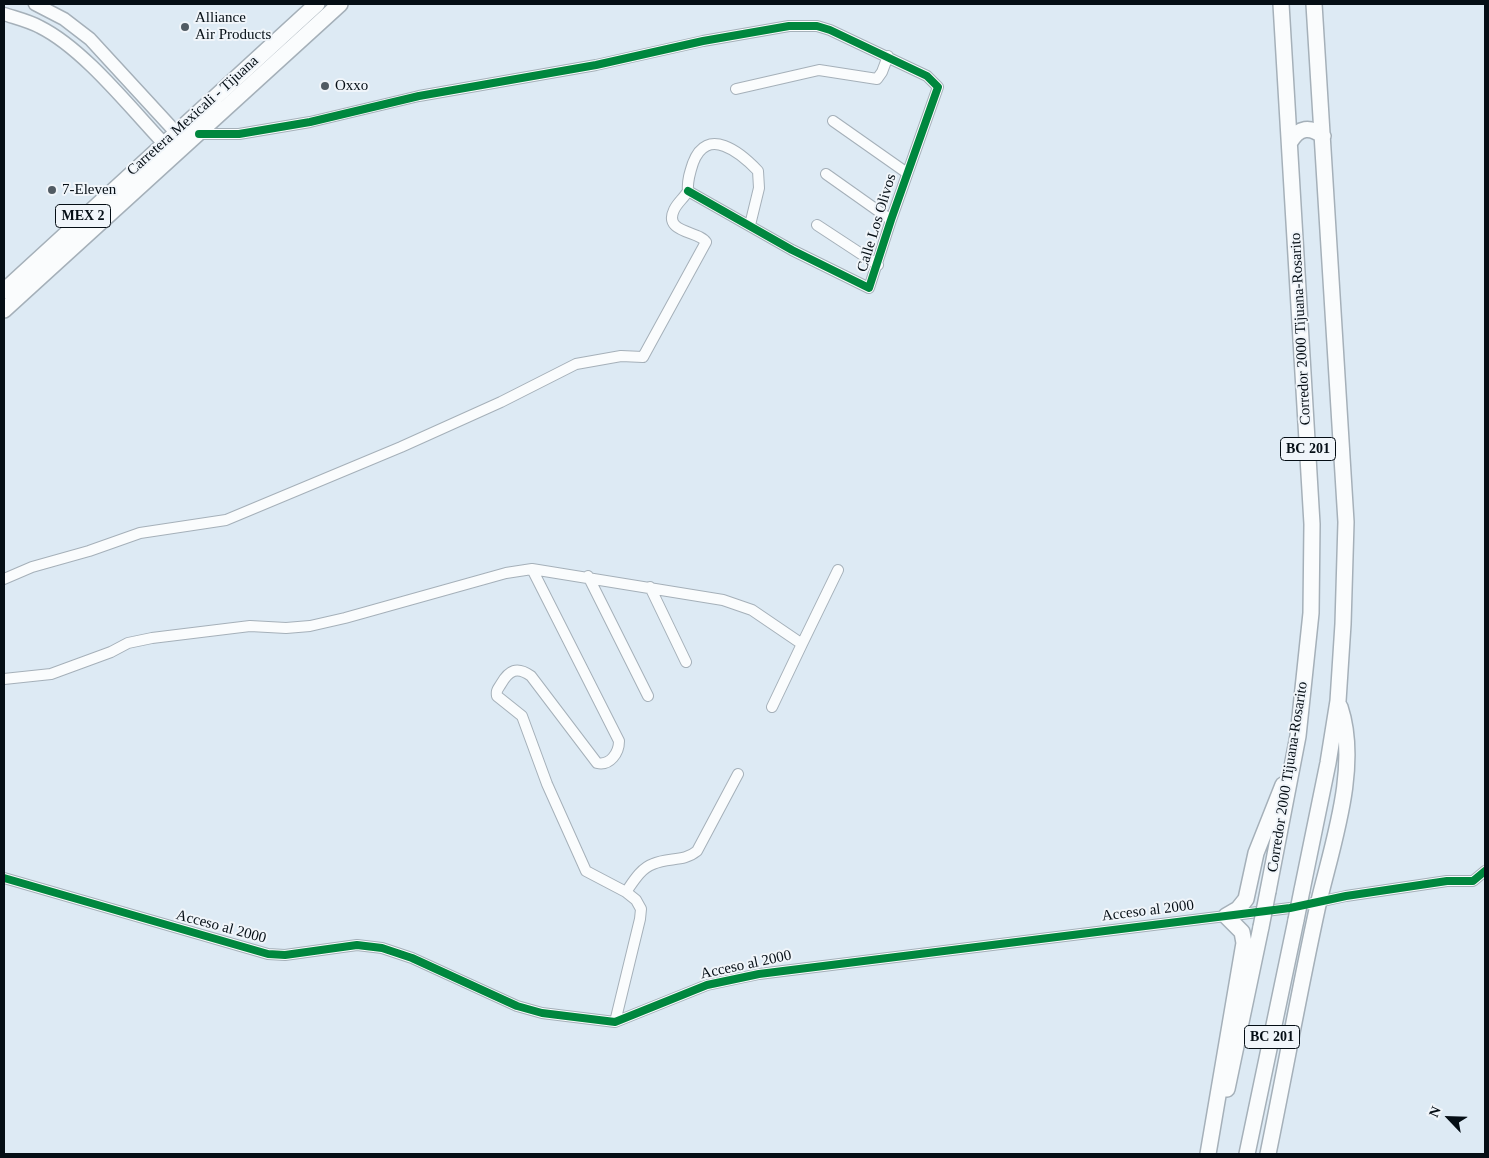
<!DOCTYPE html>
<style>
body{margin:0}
#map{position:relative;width:1489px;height:1158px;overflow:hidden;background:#ddeaf4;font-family:Georgia,serif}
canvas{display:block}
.frame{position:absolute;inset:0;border:5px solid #050e15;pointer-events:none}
.north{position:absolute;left:1424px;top:1093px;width:50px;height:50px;-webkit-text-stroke:4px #f0f5fa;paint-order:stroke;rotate:294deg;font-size:14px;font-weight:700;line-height:20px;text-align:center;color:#050e15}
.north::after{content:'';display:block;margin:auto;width:18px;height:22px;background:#050e15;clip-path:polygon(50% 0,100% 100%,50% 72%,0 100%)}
</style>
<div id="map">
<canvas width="1489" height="1158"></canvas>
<div class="frame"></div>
<div class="north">N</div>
</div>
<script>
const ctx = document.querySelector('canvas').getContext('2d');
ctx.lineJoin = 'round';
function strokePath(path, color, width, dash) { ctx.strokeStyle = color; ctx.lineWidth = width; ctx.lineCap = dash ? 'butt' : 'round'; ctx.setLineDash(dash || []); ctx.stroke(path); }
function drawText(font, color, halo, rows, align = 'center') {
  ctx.font = font + ' Georgia,serif'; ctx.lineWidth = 4; ctx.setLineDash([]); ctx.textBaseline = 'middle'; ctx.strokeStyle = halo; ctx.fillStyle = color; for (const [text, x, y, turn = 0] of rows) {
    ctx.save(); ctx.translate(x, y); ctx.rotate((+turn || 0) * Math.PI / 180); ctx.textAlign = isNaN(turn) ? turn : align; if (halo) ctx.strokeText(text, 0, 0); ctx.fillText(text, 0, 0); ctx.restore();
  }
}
const minor = new Path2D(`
 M736 89 819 70 877 79 882 72 888 56
 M833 121 907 173
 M199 134H239L310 122 419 96 596 65 703 41 789 26H817L830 30 927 76 938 87 891 220 869 288 792 250 688 191
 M826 174 891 220
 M688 191C687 181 690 172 693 163 707 125 741 153 758 171L759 188 750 225
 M817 225 878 265
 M532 569 619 741C619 753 610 766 597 763L531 676C517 666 509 670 501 684 498 689 496 690 497 696L522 716 547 784 586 871 626 892 636 900 641 909 640 919 615 1022
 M588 576 648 696
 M4 579 32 567 89 551 140 533 226 520 401 447 501 402 576 364 621 356 643 357 706 242C699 231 663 233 674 210 677 203 684 198 688 191
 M650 587 686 662
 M802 644 838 570
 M4 679 51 674 111 652 128 643 152 638 250 626 286 628 310 626 345 618 506 573 532 569 723 600 752 610 802 644 772 707
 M4 878 268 954 285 955 357 945 382 948 412 958 517 1006 542 1013 615 1022 707 985 759 974 1290 908 1346 896 1447 881H1473L1485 871
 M626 892C633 882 641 868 653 864 668 857 684 862 697 851L738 774`);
const major = new Path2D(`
 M35 4 64 19 90 39 182 139
 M4 14C16 18 29 21 40 27 86 50 134 113 171 151`);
const highway = new Path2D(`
 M1290 142C1299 127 1310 126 1323 136
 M4 291 317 4
 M4 310 340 4
 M1302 890 1328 763 1338 701 1343 624 1346 522 1314 4
 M1268 891 1298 736 1311 613 1312 524 1281 4
 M1227 1089 1261 927
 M1208 1154 1244 943 1242 932 1226 916 1238 909 1246 899 1256 853 1283 785
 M1247 1154 1296 920
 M1268 1154C1285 1071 1300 987 1318 905 1332 845 1360 767 1340 707`);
strokePath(minor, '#a5b0b9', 12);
strokePath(major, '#a5b0b9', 15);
strokePath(highway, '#a5b0b9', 18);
strokePath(minor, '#fafcfd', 10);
strokePath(major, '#fafcfd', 12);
strokePath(highway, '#fafcfd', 15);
const highwayBridge = new Path2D(`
 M1296 920 1302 890
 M1261 927 1268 891`);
strokePath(highwayBridge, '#a5b0b9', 18, []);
strokePath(highwayBridge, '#fafcfd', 15);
strokePath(new Path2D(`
 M199 134H239L310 122 419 96 596 65 703 41 789 26H817L830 30 927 76 938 87 891 220 869 288 792 250 688 191
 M4 878 268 954 285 955 357 945 382 948 412 958 517 1006 542 1013 615 1022 707 985 759 974 1290 908 1346 896 1447 881H1473L1485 871`), '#00873e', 8);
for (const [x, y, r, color] of [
 [185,27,5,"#515b63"],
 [325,86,5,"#515b63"],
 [52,190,5,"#515b63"]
]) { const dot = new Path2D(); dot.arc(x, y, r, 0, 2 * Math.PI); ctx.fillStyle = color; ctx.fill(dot); strokePath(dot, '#f0f5fa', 2); }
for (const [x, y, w] of [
 [83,216,55],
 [1308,449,55],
 [1272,1037,55]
]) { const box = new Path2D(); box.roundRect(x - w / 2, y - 11.5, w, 23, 4); ctx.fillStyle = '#f0f5fa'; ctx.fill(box); strokePath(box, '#050e15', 1); }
drawText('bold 14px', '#050e15', null, [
 ["MEX 2",83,216],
 ["BC 201",1308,449],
 ["BC 201",1272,1037]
]);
drawText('15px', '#050e15', '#f0f5fa', [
 ["Alliance",195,18],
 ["Air Products",195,35],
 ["Oxxo",335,86],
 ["7-Eleven",62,190]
], 'left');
drawText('15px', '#050e15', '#f0f5fa', [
 ["Carretera Mexicali - Tijuana",193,116,-42],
 ["Calle Los Olivos",877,223,-73],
 ["Corredor 2000 Tijuana-Rosarito",1301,329,-93],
 ["Corredor 2000 Tijuana-Rosarito",1288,777,-81],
 ["Acceso al 2000",1148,911,-7],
 ["Acceso al 2000",221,927,15],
 ["Acceso al 2000",746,965,-12]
]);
</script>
